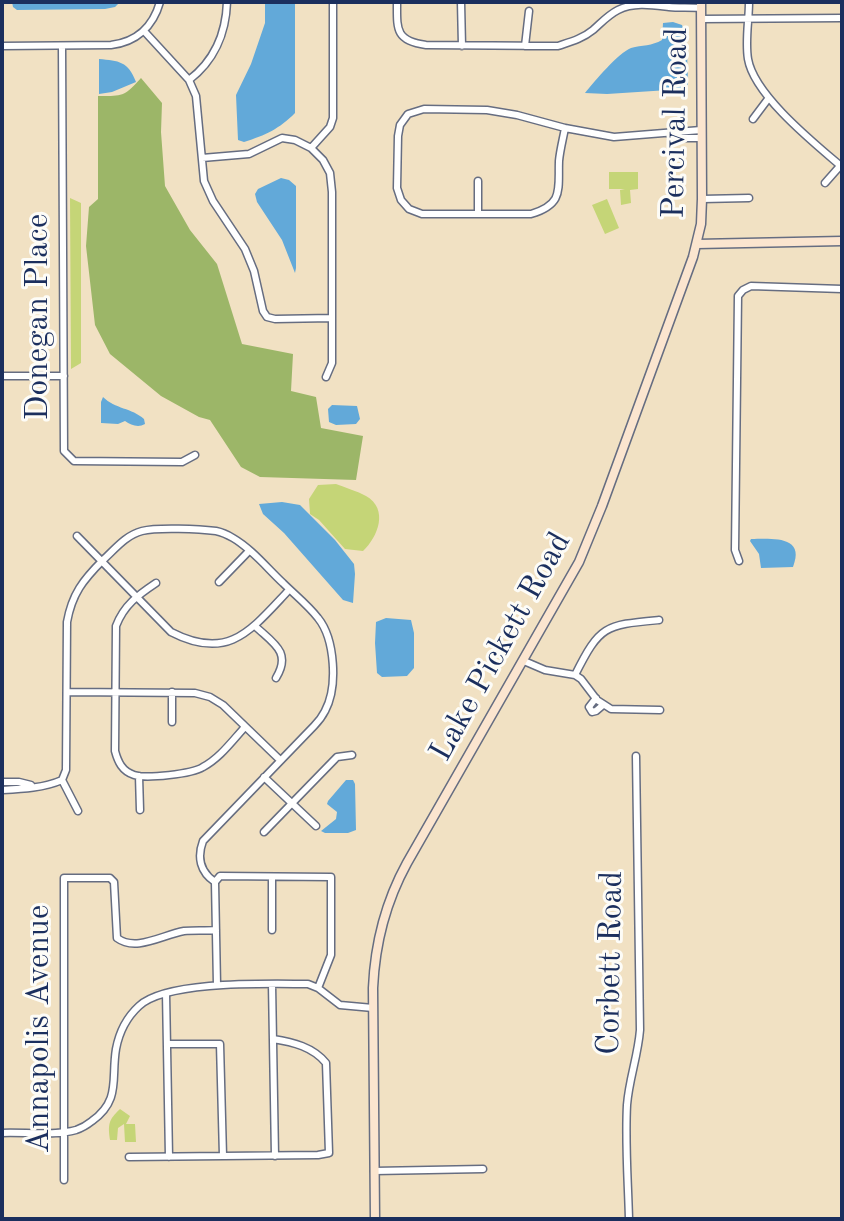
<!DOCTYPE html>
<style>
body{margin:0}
#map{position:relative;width:844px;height:1221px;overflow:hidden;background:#f1e1c3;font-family:"Old Standard TT",serif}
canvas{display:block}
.frame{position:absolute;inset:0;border:4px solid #1b2f5e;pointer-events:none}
</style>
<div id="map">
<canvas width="844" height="1221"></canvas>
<div class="frame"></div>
</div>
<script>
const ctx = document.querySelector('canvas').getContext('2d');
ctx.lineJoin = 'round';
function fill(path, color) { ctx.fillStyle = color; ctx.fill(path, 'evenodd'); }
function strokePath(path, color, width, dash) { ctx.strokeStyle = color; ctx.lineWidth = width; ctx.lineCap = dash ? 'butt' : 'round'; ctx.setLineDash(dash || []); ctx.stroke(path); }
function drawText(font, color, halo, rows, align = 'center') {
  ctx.font = font + ' "Old Standard TT",serif'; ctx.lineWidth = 6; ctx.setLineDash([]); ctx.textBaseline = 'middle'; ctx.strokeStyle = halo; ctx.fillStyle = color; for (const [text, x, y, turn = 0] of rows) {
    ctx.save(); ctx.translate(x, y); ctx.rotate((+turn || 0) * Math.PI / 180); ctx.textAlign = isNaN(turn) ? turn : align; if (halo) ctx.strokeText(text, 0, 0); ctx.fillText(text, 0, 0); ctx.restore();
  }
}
fill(new Path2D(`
 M609 172H638V189L630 190 631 203 621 205 620 190 625 189H609Z
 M70 198 81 203V363L71 369Z
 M607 199 619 228 605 234 592 205Z
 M336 484C346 488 357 491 366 496 389 509 378 537 363 551L345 549 319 520 310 514 309 499 318 485Z
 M120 1109 130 1116 126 1124H135L136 1142H125L124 1124 118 1128 117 1140H110C108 1125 108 1120 120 1109Z`), '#c5d577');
fill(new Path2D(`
 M141 78 162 103 161 132 165 186 190 230 217 264 242 344 293 354 291 391 316 397 321 428 363 436 356 480 260 477 241 467 210 420 199 417 161 396 110 354 95 325 86 246 89 207 98 199V96C123 96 124 97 141 78Z`), '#9cb668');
fill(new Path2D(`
 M12 2H120L115 7 105 9 17 10 13 7Z
 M265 2H295V113C279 129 266 135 244 142L238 140 236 95 251 64 265 23Z
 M673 22 682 25 686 37 687 52 688 84 684 89 607 94 585 93C595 81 618 53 631 48 642 45 652 46 662 40L663 23Z
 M99 59C119 61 128 61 136 82L112 92 99 94Z
 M281 178 289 180 296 186V268L295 273 282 240 257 202 255 194 258 189Z
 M103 397C115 409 132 408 144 419L145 424C138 428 131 425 125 421L118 424 101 423V402Z
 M332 405 357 406 360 419 356 424 336 425 329 422 328 409Z
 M282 502 300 505 335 540 354 564 355 574 353 603 343 600 284 533 263 514 259 504Z
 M751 539C771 539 806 535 793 567L761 568 759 554 750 541Z
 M386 618 411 620 414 633V668L407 676 382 677 377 673 375 643 376 622Z
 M346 780H353L355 784 356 830 348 833H325L321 831 336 819 337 812 327 804 328 801Z`), '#62a9d9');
const street = new Path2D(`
 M397 2C397 29 395 41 426 45L558 46C570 42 582 39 593 30 601 23 608 15 618 10 634 2 652 5 669 7 679 8 690 7 701 8
 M461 2 462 46
 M749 2C749 20 745 41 748 59 754 95 814 143 842 167
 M701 19 842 18
 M144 31 189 80 196 96 204 181 213 201 245 249 254 271 263 311 267 317 275 319 332 318
 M2 46 111 45C136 42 153 27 160 2
 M62 46 64 451 74 461 182 462 195 455
 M525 46 529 11
 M189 80C214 61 226 33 227 2
 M753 119 768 99
 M565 128C563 139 560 150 559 161 558 190 564 204 531 214H422L409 209 401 200 397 188 398 136 400 125 408 114 424 109 487 110 517 115 565 128 614 137 701 130
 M670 135 682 138H701
 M311 148 330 127 333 118V2
 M202 158 249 154 282 138 295 140 311 148 323 160 330 173 332 192V363L326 377
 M478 181V213
 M825 183 840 166
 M702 199 749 198
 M2 376H64
 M77 536 171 632C229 662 251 630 289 590
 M739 561 735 550 738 296 743 290 751 286 842 289
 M219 582 249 551
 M156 583C138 595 124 605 116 626L115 751C118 762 122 771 134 775 146 779 192 774 203 767 220 758 232 741 245 727
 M255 626C273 643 292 652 276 678
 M524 661 545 670 575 675 581 679 597 700 611 709 660 710
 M575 675C600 625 605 625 659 620
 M68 692 195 693 210 697 223 705 280 760
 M596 698 589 707 592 712 596 711 603 705
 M172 722V692
 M139 776 140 810
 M264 777 316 826
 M62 780 78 811
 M2 782H19L31 785
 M2 790C22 789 44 788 62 780L66 770 67 622C72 594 83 580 103 560 115 549 126 535 142 531 157 527 200 529 216 531 221 532 228 535 233 538 252 549 267 568 283 583 294 594 308 605 318 618 335 639 338 687 325 711 322 717 318 722 314 726L203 841C197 857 200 872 215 882L217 985
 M264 832 337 757 352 755
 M215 882 220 876 331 877V955L318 988
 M272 930V877
 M272 984 275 1156
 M166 993 169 1157
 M167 1044H220L223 1156
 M2 1133C24 1132 55 1136 76 1130 82 1128 87 1125 92 1121 121 1100 111 1079 116 1049 119 1033 127 1017 139 1006 167 980 270 984 308 984L318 988 340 1005 373 1008
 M129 1157 318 1155 329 1153 326 1063C313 1047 293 1042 273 1039
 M374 1171 483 1169
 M64 1180V878H110L114 882 117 938C136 952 162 935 184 931 194 930 205 931 216 930
 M629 1219C628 1181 625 1143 627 1105 629 1079 638 1056 640 1030L636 756`);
const secondary = new Path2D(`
 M697 244 842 241
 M375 1219 373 988C375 943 385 903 407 863L579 562 602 506 693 257 701 224 702 199 701 2`);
strokePath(street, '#666d81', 9);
strokePath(secondary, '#666d81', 11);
strokePath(street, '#fff', 6);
strokePath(secondary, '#fbe5cf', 8);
drawText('32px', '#1b2f5e', '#fdfcf7', [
 ["Percival Road",676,123,-89],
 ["Donegan Place",39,317,-90],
 ["Lake Pickett Road",501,647,-61],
 ["Corbett Road",611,963,-89],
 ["Annapolis Avenue",40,1029,-90]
]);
</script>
